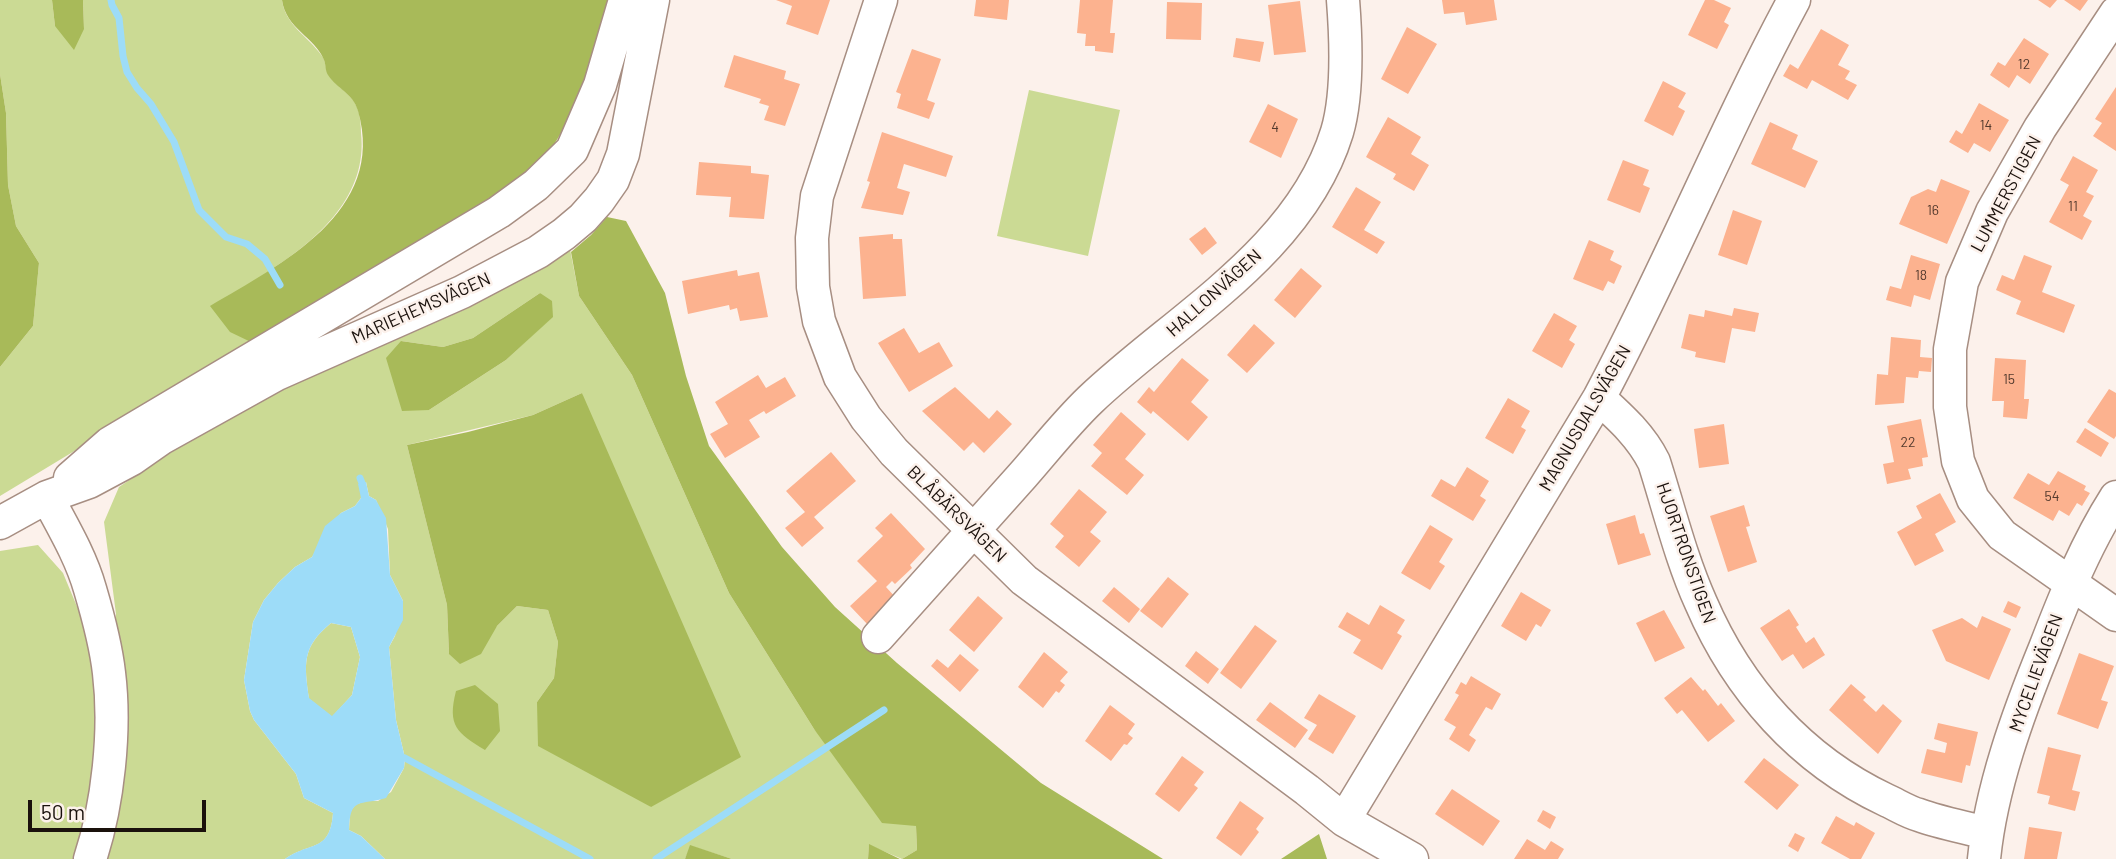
<!DOCTYPE html>
<meta charset="utf-8">
<style>
body{margin:0}
#map{position:relative;width:2116px;height:859px;overflow:hidden;background:#fcf1eb;font-family:Barlow,sans-serif}
canvas{display:block}
.scale{position:absolute;left:28px;top:800px;width:178px;height:32px;box-sizing:border-box;border:4px solid #1a110c;border-top:0;padding-left:9px;font-size:21px;line-height:24px;white-space:nowrap;color:#1a110c;-webkit-text-stroke:5px #fcf1eb;paint-order:stroke}
</style>
<div id="map">
<canvas width="2116" height="859"></canvas>
<div class="scale">50 m</div>
</div>
<script>
const ctx = document.querySelector('canvas').getContext('2d');
ctx.lineJoin = 'round';
function fill(path, color) { ctx.fillStyle = color; ctx.fill(path, 'evenodd'); }
function strokePath(path, color, width, dash) { ctx.strokeStyle = color; ctx.lineWidth = width; ctx.lineCap = dash ? 'butt' : 'round'; ctx.setLineDash(dash || []); ctx.stroke(path); }
function drawText(font, color, halo, rows, align = 'center') {
  ctx.font = font + ' Barlow,sans-serif'; ctx.lineWidth = 5; ctx.setLineDash([]); ctx.textBaseline = 'middle'; ctx.strokeStyle = halo; ctx.fillStyle = color; for (const [text, x, y, turn = 0] of rows) {
    ctx.save(); ctx.translate(x, y); ctx.rotate((+turn || 0) * Math.PI / 180); ctx.textAlign = isNaN(turn) ? turn : align; if (halo) ctx.strokeText(text, 0, 0); ctx.fillText(text, 0, 0); ctx.restore();
  }
}
fill(new Path2D(`
 M0 0H52L55 26 84 29 83 0H282C285 25 308 36 322 56 326 61 325 69 329 75 337 88 350 92 357 107 360 115 361 125 361 133 368 194 320 238 272 269L253 343 0 496V367L33 326 39 263 16 226 8 185 6 113 0 74Z
 M1029 90 1120 110 1088 256 997 236Z
 M570 249 579 296 632 375 729 593 814 729 916 826 917 850 902 859 869 845 868 859H732L691 846 685 859H385L361 836 349 830 350 812 355 805 365 801H378L391 792 404 768 405 758 396 720 389 647 395 636 403 601 390 575 388 529 376 500 369 496 366 482 361 498 355 506 341 513 312 557 295 567 278 583 264 600 253 622 244 680 250 711 254 720 296 774 304 798 333 813C330 853 311 841 285 859H0V551L38 545 63 573 83 621 109 670 116 614 104 522 119 487 168 454 284 389 468 308 544 267ZM540 293 552 317 506 360 429 410 401 341 443 347 473 338ZM582 393 651 807 537 702 554 678 558 642 548 610 517 606 497 626 449 654 447 605 407 445 533 415Z
 M331 623 351 627 360 657 352 695 332 717 309 699C304 663 302 647 331 623Z`), '#cbda94');
fill(new Path2D(`
 M52 0H83L84 29 74 50 55 26Z
 M282 0H609C590 67 576 127 527 179L253 343 230 332 210 306C281 264 387 212 358 111 353 93 337 89 328 75 325 70 326 65 324 60 315 37 286 29 282 0Z
 M0 74 6 113 8 185 16 226 39 263 33 326 0 367Z
 M607 217 626 221 665 293 686 376 709 446 782 547 835 607 897 663 1041 783 1163 859H902L917 850 916 826 882 823 814 729 729 593 632 375 579 296 571 252 591 235Z
 M540 293 552 301 553 317 506 360 429 410 402 411 386 358 401 341 443 347 473 338Z
 M582 393 741 757 651 807 538 746 537 702 554 678 558 642 548 610 517 606 497 626 481 654 460 664 449 654 447 605 407 445 468 432 533 415Z
 M475 685 498 704 500 731 485 750C457 733 447 726 456 691Z
 M1319 834 1327 859H1281Z
 M869 844 900 859H868Z
 M690 845 732 859H685Z`), '#a8ba59');
fill(new Path2D(`
 M366 482 369 496 376 500 386 518 390 575 403 601V620L389 647 396 720 405 758 404 768 386 798C360 806 350 796 349 830L361 836 385 859H285C310 841 330 853 333 813L304 798 296 774 254 720 250 711 244 680 253 622 264 600 278 583 295 567 312 557 325 526 341 513 355 506 361 498 358 484ZM331 623 351 627 360 657 352 695 332 716 309 698C304 663 302 647 331 623Z`), '#9ddcf8');
strokePath(new Path2D(`
 M111 0 112 5 119 18 123 56 127 72 137 88 151 104 174 142 199 210 226 237 247 244 265 259 280 285
 M360 478 362 483
 M405 758 590 859
 M656 859 884 710`), '#9ddcf8', 7);
fill(new Path2D(`
 M776 0H830L818 35 786 24 792 6Z
 M976 0H1009L1007 20 974 16Z
 M1080 0H1113L1110 33H1115L1113 53 1095 51V46H1085L1086 34 1077 33Z
 M1442 0H1494L1497 20 1466 25 1464 12 1444 14Z
 M1705 0H1714L1731 8 1724 22 1729 25 1717 49 1688 35Z
 M2038 0H2057L2050 8Z
 M2064 0H2088L2080 11Z
 M1300 1 1306 52 1274 55 1268 5Z
 M1167 2 1202 3 1201 40 1166 39Z
 M1407 27 1437 44 1408 94 1381 79Z
 M1821 29 1849 45 1838 65 1850 71 1845 79 1857 85 1848 100 1812 80 1807 89 1783 76 1790 64 1798 69Z
 M1236 38 1264 42 1260 62 1233 57Z
 M2024 38 2049 54 2030 84 2017 75 2009 88 1990 75 1998 62 2005 66Z
 M912 49 941 59 927 100 935 103 929 119 897 108 901 94 896 92Z
 M734 55 786 71 784 79 800 84 785 126 764 120 769 106 759 103 761 99 724 87Z
 M1663 81 1686 93 1678 107 1685 111 1673 136 1644 121Z
 M2116 87V151L2093 136 2102 123 2095 119Z
 M1979 103 2009 120 1990 152 1974 143 1968 153 1949 142 1956 130 1962 134Z
 M1268 104 1298 119 1281 158 1249 142Z
 M1388 117 1421 137 1411 154 1429 165 1414 191 1393 179 1396 174 1366 157Z
 M1770 122 1798 135 1792 149 1818 161 1805 188 1751 164Z
 M882 132 953 156 946 177 904 164 897 188 910 192 903 215 861 208 870 182 867 181Z
 M2073 156 2098 170 2086 192 2094 196 2083 216 2092 221 2082 240 2049 222 2069 185 2060 180Z
 M1623 160 1649 170 1643 185 1650 188 1640 213 1607 200Z
 M699 162 751 166V173L769 175 764 219 729 217 731 197 696 195Z
 M1941 179 1970 191 1947 244 1899 224 1911 197 1928 189 1936 192Z
 M1356 187 1381 202 1364 230 1385 242 1377 254 1332 227Z
 M1733 210 1762 221 1747 265 1718 255Z
 M1205 227 1217 243 1202 255 1189 239Z
 M893 234V239H902L906 296 863 299 859 237Z
 M1589 240 1614 251 1610 260 1622 266 1614 284 1608 281 1603 291 1573 279Z
 M1911 255 1940 264 1930 300 1914 295 1911 307 1886 300 1890 286 1901 289Z
 M2024 255 2052 266 2042 292 2075 305 2064 333 2016 314 2021 301 1996 290 2002 275 2014 280Z
 M1301 268 1322 286 1295 318 1274 300Z
 M737 270 738 276 759 272 768 317 740 321 737 308 730 310 729 305 688 314 682 281Z
 M1734 308 1759 313 1755 332 1732 328 1725 363 1695 357 1696 352 1681 348 1689 314 1704 317 1705 310 1732 316Z
 M1554 313 1577 326 1569 340 1575 344 1562 368 1532 351Z
 M1254 324 1275 343 1247 373 1227 355Z
 M904 328 919 353 939 342 953 366 909 392 878 343Z
 M1891 337 1921 340 1920 357 1932 358 1931 372 1919 371 1918 378 1906 377 1904 403 1875 405 1877 374 1888 375Z
 M1182 358 1209 380 1191 402 1208 417 1188 441 1153 411 1151 414 1137 402 1149 387 1154 392Z
 M1995 358 2026 360 2024 399H2029L2027 419 2003 417 2004 401H1992Z
 M758 375 766 388 785 377 796 396 766 414 764 411 749 420 760 437 725 458 710 434 728 424 715 402Z
 M955 387 989 419 997 410 1012 424 984 453 973 442 964 451 922 411Z
 M2109 389 2116 393V436L2114 439 2087 422Z
 M1508 398 1530 411 1521 427 1526 430 1513 454 1485 438Z
 M1121 412 1146 434 1125 459 1144 475 1127 495 1091 466 1102 453 1093 445Z
 M1921 419 1928 457 1922 458 1923 466 1908 469 1911 479 1887 484 1883 464 1894 462 1887 426Z
 M1724 424 1729 464 1699 468 1694 429Z
 M2085 428 2109 443 2101 457 2076 442Z
 M831 452 856 481 814 517 824 528 802 547 785 528 805 512 786 491Z
 M1467 467 1489 481 1480 496 1486 500 1473 521 1431 496 1441 479 1455 487Z
 M2058 471 2086 486 2084 490 2090 493 2082 506 2077 503 2069 516 2059 510 2053 521 2013 498 2028 473 2049 485Z
 M1079 489 1107 512 1090 532 1101 541 1079 567 1055 547 1064 536 1050 524Z
 M1940 493 1956 522 1935 534 1944 551 1915 566 1897 532 1922 518 1916 506Z
 M1744 505 1750 526 1746 527 1757 562 1728 572 1710 516Z
 M891 513 925 549 910 565 912 568 895 584 892 581 886 587 897 599 869 626 850 606 877 581 857 561 883 536 875 528Z
 M1635 515 1640 534 1644 533 1651 555 1618 565 1606 524Z
 M1430 525 1453 539 1439 562 1445 566 1430 590 1401 573Z
 M1168 577 1189 594 1162 628 1140 611Z
 M1114 587 1140 609 1129 623 1102 601Z
 M1521 592 1551 610 1541 627 1536 624 1526 641 1501 626Z
 M978 596 1003 618 974 652 949 630Z
 M2008 601 2021 607 2016 618 2003 612Z
 M1380 605 1405 620 1397 633 1402 636 1382 670 1353 653 1361 640 1338 627 1347 612 1369 625Z
 M1789 609 1799 625 1796 627 1806 643 1814 637 1825 655 1803 669 1793 654 1782 661 1760 628Z
 M1664 610 1685 648 1655 662 1636 623Z
 M1982 616 2011 629 1989 680 1946 661 1932 630 1962 618 1977 628Z
 M1255 625 1277 641 1241 689 1220 673Z
 M1196 651 1219 669 1208 684 1185 666Z
 M1044 652 1068 672 1060 681 1065 685 1059 693 1056 691 1043 708 1018 687Z
 M2079 653 2114 666 2101 700 2108 702 2098 729 2057 714Z
 M960 654 979 670 960 692 931 666 937 659 948 668Z
 M1471 676 1501 694 1492 710 1486 707 1469 735 1476 740 1469 752 1449 739 1456 727 1444 720 1459 695 1455 693 1461 682 1466 685Z
 M1691 677 1703 691 1705 689 1718 706 1721 703 1735 721 1708 742 1682 710 1677 714 1664 698Z
 M1851 684 1866 697 1863 700 1876 712 1883 704 1902 721 1878 754 1829 710Z
 M1319 694 1356 716 1333 754 1308 739 1317 725 1304 718Z
 M1270 702 1308 730 1295 748 1256 720Z
 M1110 705 1135 724 1128 734 1133 738 1127 745 1124 744 1111 761 1085 741Z
 M1938 723 1978 732 1970 766 1966 765 1962 783 1921 773 1927 749 1945 753 1947 743 1934 739Z
 M2048 747 2081 755 2072 790 2080 792 2075 811 2048 804 2050 796 2037 793Z
 M1182 756 1204 772 1194 785 1198 788 1179 812 1155 794Z
 M1764 758 1799 785 1777 810 1744 782Z
 M1452 789 1500 821 1483 846 1435 814Z
 M1240 801 1264 818 1256 829 1259 832 1241 856 1216 838Z
 M1543 810 1556 817 1550 829 1537 821Z
 M1836 816 1854 826 1856 822 1875 833 1861 859H1850L1821 843Z
 M2029 827 2062 832 2057 859H2024Z
 M1795 833 1805 838 1798 852 1788 846Z
 M1527 839 1545 850 1551 841 1564 849 1558 859H1514Z`), '#fcb28f');
const minor = new Path2D(`
 M881 0 817 196 812 238 813 287 819 321 840 377 866 418 894 452 1024 580 1307 790 1344 820 1412 859
 M2116 13 2040 128 1992 212 1962 282 1950 349V407L1958 461 1973 499 2002 535 2116 615
 M1599 398C1621 418 1641 436 1654 462 1669 509 1681 559 1701 603 1738 689 1801 760 1886 800 1897 805 1908 812 1919 815 1941 823 1964 827 1986 833
 M70 478 110 443 499 212 536 185 572 150 600 85 625 0
 M47 497C63 527 81 557 90 589 98 616 106 646 109 673 116 730 108 805 90 859
 M0 523 47 497 89 482 132 459 162 438 277 374 462 292 538 252 564 234 583 218 599 200 613 180 623 154 653 0
 M878 637C926 583 974 529 1023 475 1045 450 1066 423 1090 400 1175 319 1300 252 1337 132 1348 95 1346 38 1343 0
 M1344 820 1599 398C1669 267 1724 130 1794 0
 M1984 859C1991 788 2018 714 2045 648 2065 596 2086 544 2116 497`);
strokePath(minor, '#a78e82', 35);
strokePath(minor, '#fff', 32);
drawText('14px', '#52392d', null, [
 ["12",2024,64],
 ["14",1986,125],
 ["4",1275,127],
 ["11",2073,206],
 ["16",1933,210],
 ["18",1921,275],
 ["15",2009,379],
 ["22",1908,442],
 ["54",2052,496]
]);
drawText('18px', '#1a110c', '#fcf1eb', [
 ["LUMMERSTIGEN",2006,194,-62],
 ["HALLONVÄGEN",1214,293,-42],
 ["MARIEHEMSVÄGEN",421,308,-24],
 ["MAGNUSDALSVÄGEN",1585,418,-60],
 ["BLÅBÄRSVÄGEN",957,514,44],
 ["HJORTRONSTIGEN",1686,553,71],
 ["MYCELIEVÄGEN",2036,673,-70]
]);
</script>
